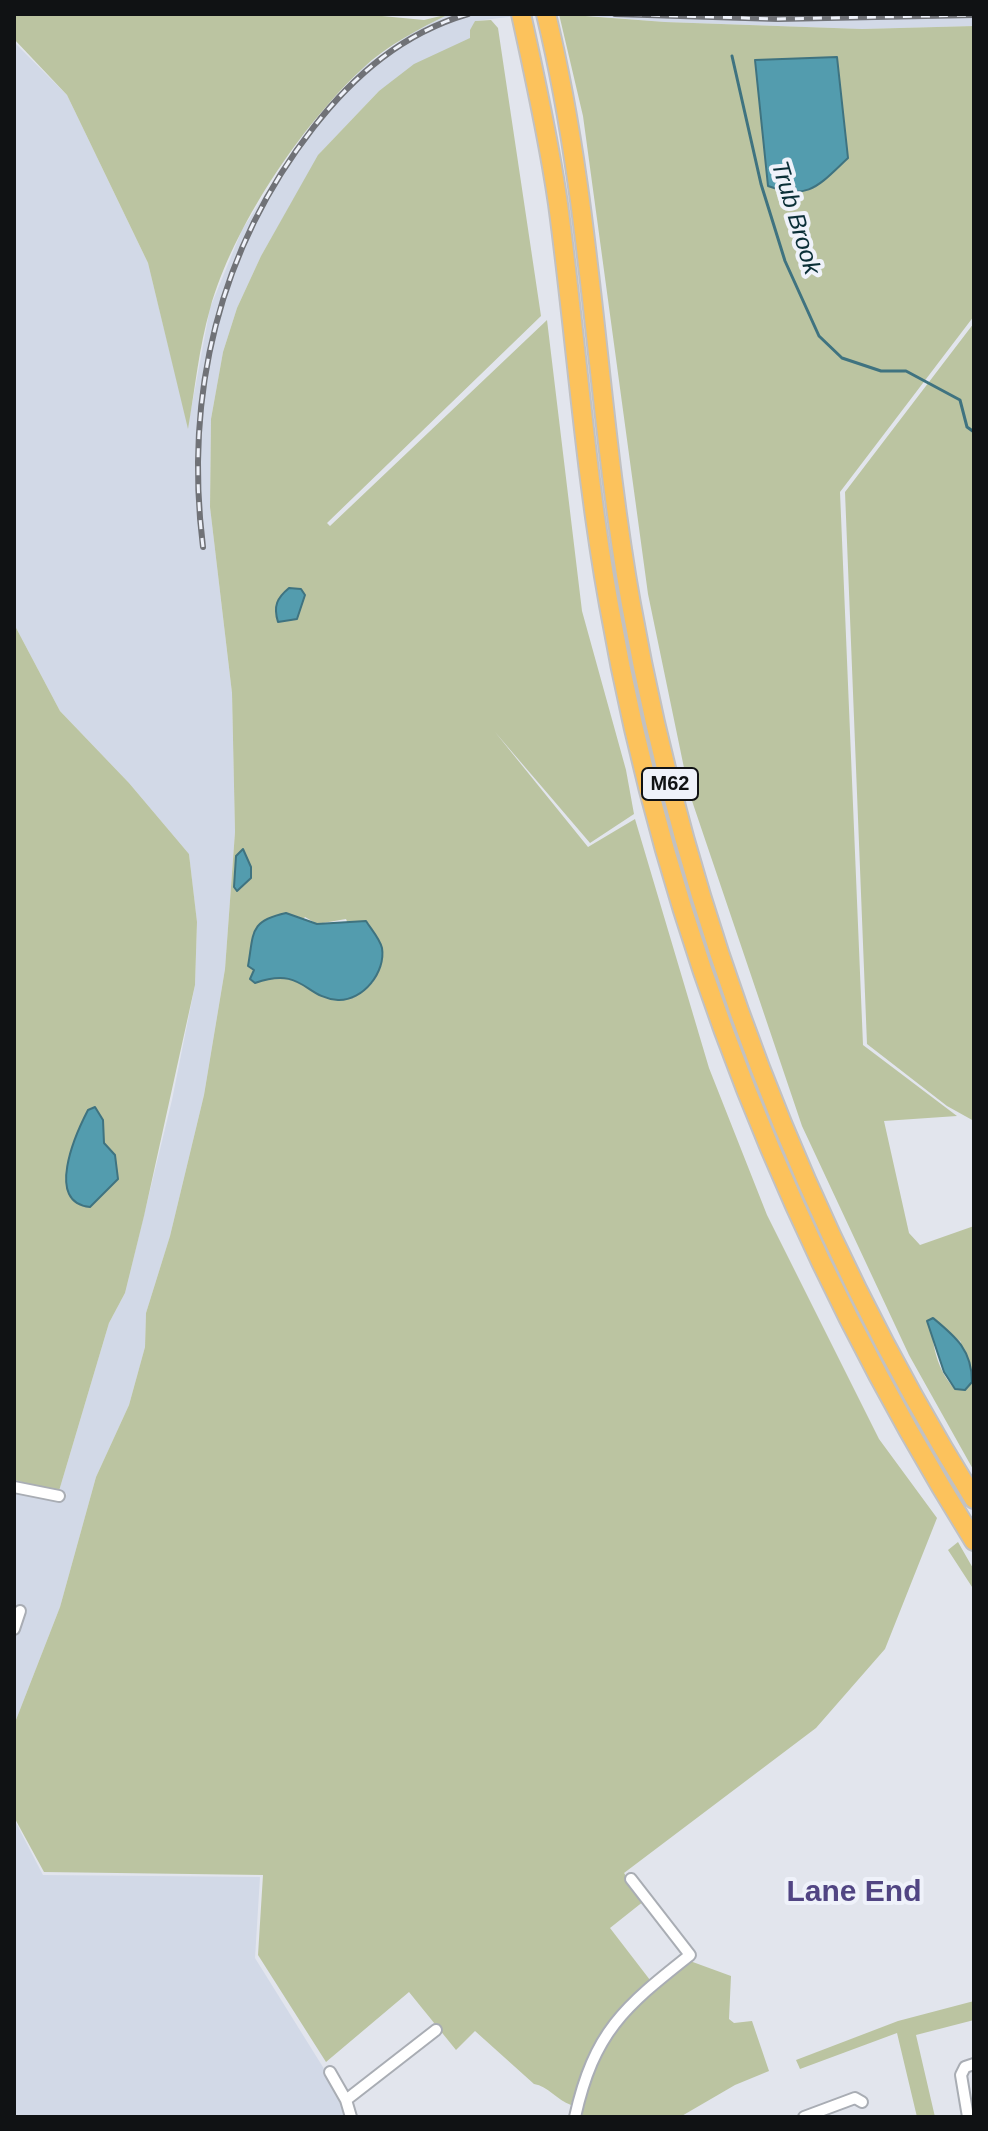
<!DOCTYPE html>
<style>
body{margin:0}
#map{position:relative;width:988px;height:2131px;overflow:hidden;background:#e2e5ed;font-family:Arial,sans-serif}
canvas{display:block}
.frame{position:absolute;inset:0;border:16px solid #101214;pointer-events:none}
</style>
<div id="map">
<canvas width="988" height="2131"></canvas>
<div class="frame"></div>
</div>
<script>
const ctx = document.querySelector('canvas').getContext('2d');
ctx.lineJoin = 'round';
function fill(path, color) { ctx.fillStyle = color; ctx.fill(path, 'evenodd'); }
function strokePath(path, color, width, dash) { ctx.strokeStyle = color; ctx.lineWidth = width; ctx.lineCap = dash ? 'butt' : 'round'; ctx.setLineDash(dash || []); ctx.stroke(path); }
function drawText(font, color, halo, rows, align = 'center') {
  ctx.font = font + ' Arial,sans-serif'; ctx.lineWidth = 8; ctx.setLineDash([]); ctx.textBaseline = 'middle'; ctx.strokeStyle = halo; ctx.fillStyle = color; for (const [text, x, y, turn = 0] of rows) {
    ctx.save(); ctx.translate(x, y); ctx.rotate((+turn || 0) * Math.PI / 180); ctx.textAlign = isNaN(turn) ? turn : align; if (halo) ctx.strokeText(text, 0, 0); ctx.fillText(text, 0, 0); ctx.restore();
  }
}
fill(new Path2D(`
 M449 14H534L475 21 471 38 379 91 321 152 261 256 237 308 223 352 211 419 210 507 232 693 235 832 225 969 204 1095 170 1236 146 1313 145 1347 129 1405 96 1477 60 1607 14 1725V1489L64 1500 67 1494 59 1491 109 1323 125 1293 172 1100 195 985 197 923 189 854 129 783 60 711 14 624V42L67 95 148 263 188 426 210 308 242 230 302 137 362 68 408 35Z
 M567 14H974V26L862 29 665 22Z
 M14 1819 43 1875 260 1877 255 1958 336 2088 344 2117H14Z`), '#d2d9e7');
fill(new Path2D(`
 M14 14H361L424 20 449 14C419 29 387 45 362 69 300 127 233 227 210 309 199 347 195 389 188 429L148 263 67 95 14 39Z
 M559 14 665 22 862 29 974 26V316L840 492 863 1045 957 1116 884 1121 909 1233 920 1245 974 1226V1471L909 1355 802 1126 689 792 648 594 583 116ZM933 1319 961 1342 955 1389C938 1372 930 1342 933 1319Z
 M491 20 498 28 541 316 327 523 330 526 547 320 582 611 626 770 634 814 590 843 495 732 588 847 635 819 709 1068 767 1215 879 1439 937 1518 885 1649 816 1728 624 1873 644 1901 610 1928 650 1980C609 2013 585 2056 571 2105 557 2100 548 2086 534 2084L475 2031 456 2050 409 1992 326 2062 258 1955 263 1875 44 1872 14 1817V1725L60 1607 96 1477 129 1405 145 1347 146 1313 170 1236 204 1095 225 969 235 832 232 693 210 507 211 419 223 352 237 308 261 256 318 155 379 91 414 64 470 38V30L475 21ZM305 917 317 924 346 919 373 982 353 998 337 1000 297 979H250Z
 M974 323V1121L947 1106 867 1044 845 492Z
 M14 624 60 711 129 783 189 854 197 922 195 985 144 1216 125 1293 109 1323 59 1491 14 1480Z
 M958 1542 974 1570V1590L948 1550Z
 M690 1961 731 1976 729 2019 734 2023 752 2021 769 2071 735 2085 680 2117H578L595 2056 632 2004Z
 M974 2001V2020L916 2035 935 2117H917L897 2033 800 2069 796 2060 898 2021Z`), '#bbc4a1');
const water = new Path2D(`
 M837 57 848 158C819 185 809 201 768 186L755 60Z
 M289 588 301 589 305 595 297 619 278 622C273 606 277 598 289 588Z
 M243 849 251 867V878L237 891 234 887 236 856Z
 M286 913 317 924 366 921C371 929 380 939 382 948 386 972 363 1001 338 1000 304 998 304 966 255 983L250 979 254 970 248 966C254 932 249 921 286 913Z
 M95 1107 103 1120 104 1143 115 1155 118 1179 90 1207C45 1203 75 1135 88 1110Z
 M933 1318C956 1337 972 1350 972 1382L965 1390 955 1389 944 1372 927 1321Z`);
fill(water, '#539cae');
strokePath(water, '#3f7380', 2);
strokePath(new Path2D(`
 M732 56 761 184 785 261 819 336 842 358 881 371H906L960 400 967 427 974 432`), '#3f7380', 3);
const street = new Path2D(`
 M14 1487 59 1496
 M14 1629 20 1611
 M330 2072 346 2100 351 2117
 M346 2100 436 2030
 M575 2117C594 2032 624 2007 690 1955L631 1879
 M804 2117 855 2098 862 2102
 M968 2117 961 2075 965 2067 974 2064`);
const highway = new Path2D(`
 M521 14C535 77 549 141 558 204 576 338 585 473 609 605 667 938 796 1255 974 1541
 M546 14C593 207 596 408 631 604 687 919 805 1227 974 1499`);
strokePath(street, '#a9adb4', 14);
strokePath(highway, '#c1c1c2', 22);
strokePath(street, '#fff', 10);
strokePath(highway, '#fcc25c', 18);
const rail = new Path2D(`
 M615 14 778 19 974 15
 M203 547C184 395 219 249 313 128 354 75 403 33 468 14`);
strokePath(rail, '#707277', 6);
strokePath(rail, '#eff2fa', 3, [9]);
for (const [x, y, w] of [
 [670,784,56]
]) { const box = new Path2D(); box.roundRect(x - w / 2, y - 16, w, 32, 6); ctx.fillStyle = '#eff2fa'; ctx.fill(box); strokePath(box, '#101214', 2); }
drawText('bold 20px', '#101214', null, [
 ["M62",670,784]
]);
drawText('italic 24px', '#0a2f37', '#eff2fa', [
 ["Trub Brook",795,218,73]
]);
drawText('bold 30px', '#514583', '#eff2fa', [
 ["Lane End",854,1893]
]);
</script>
